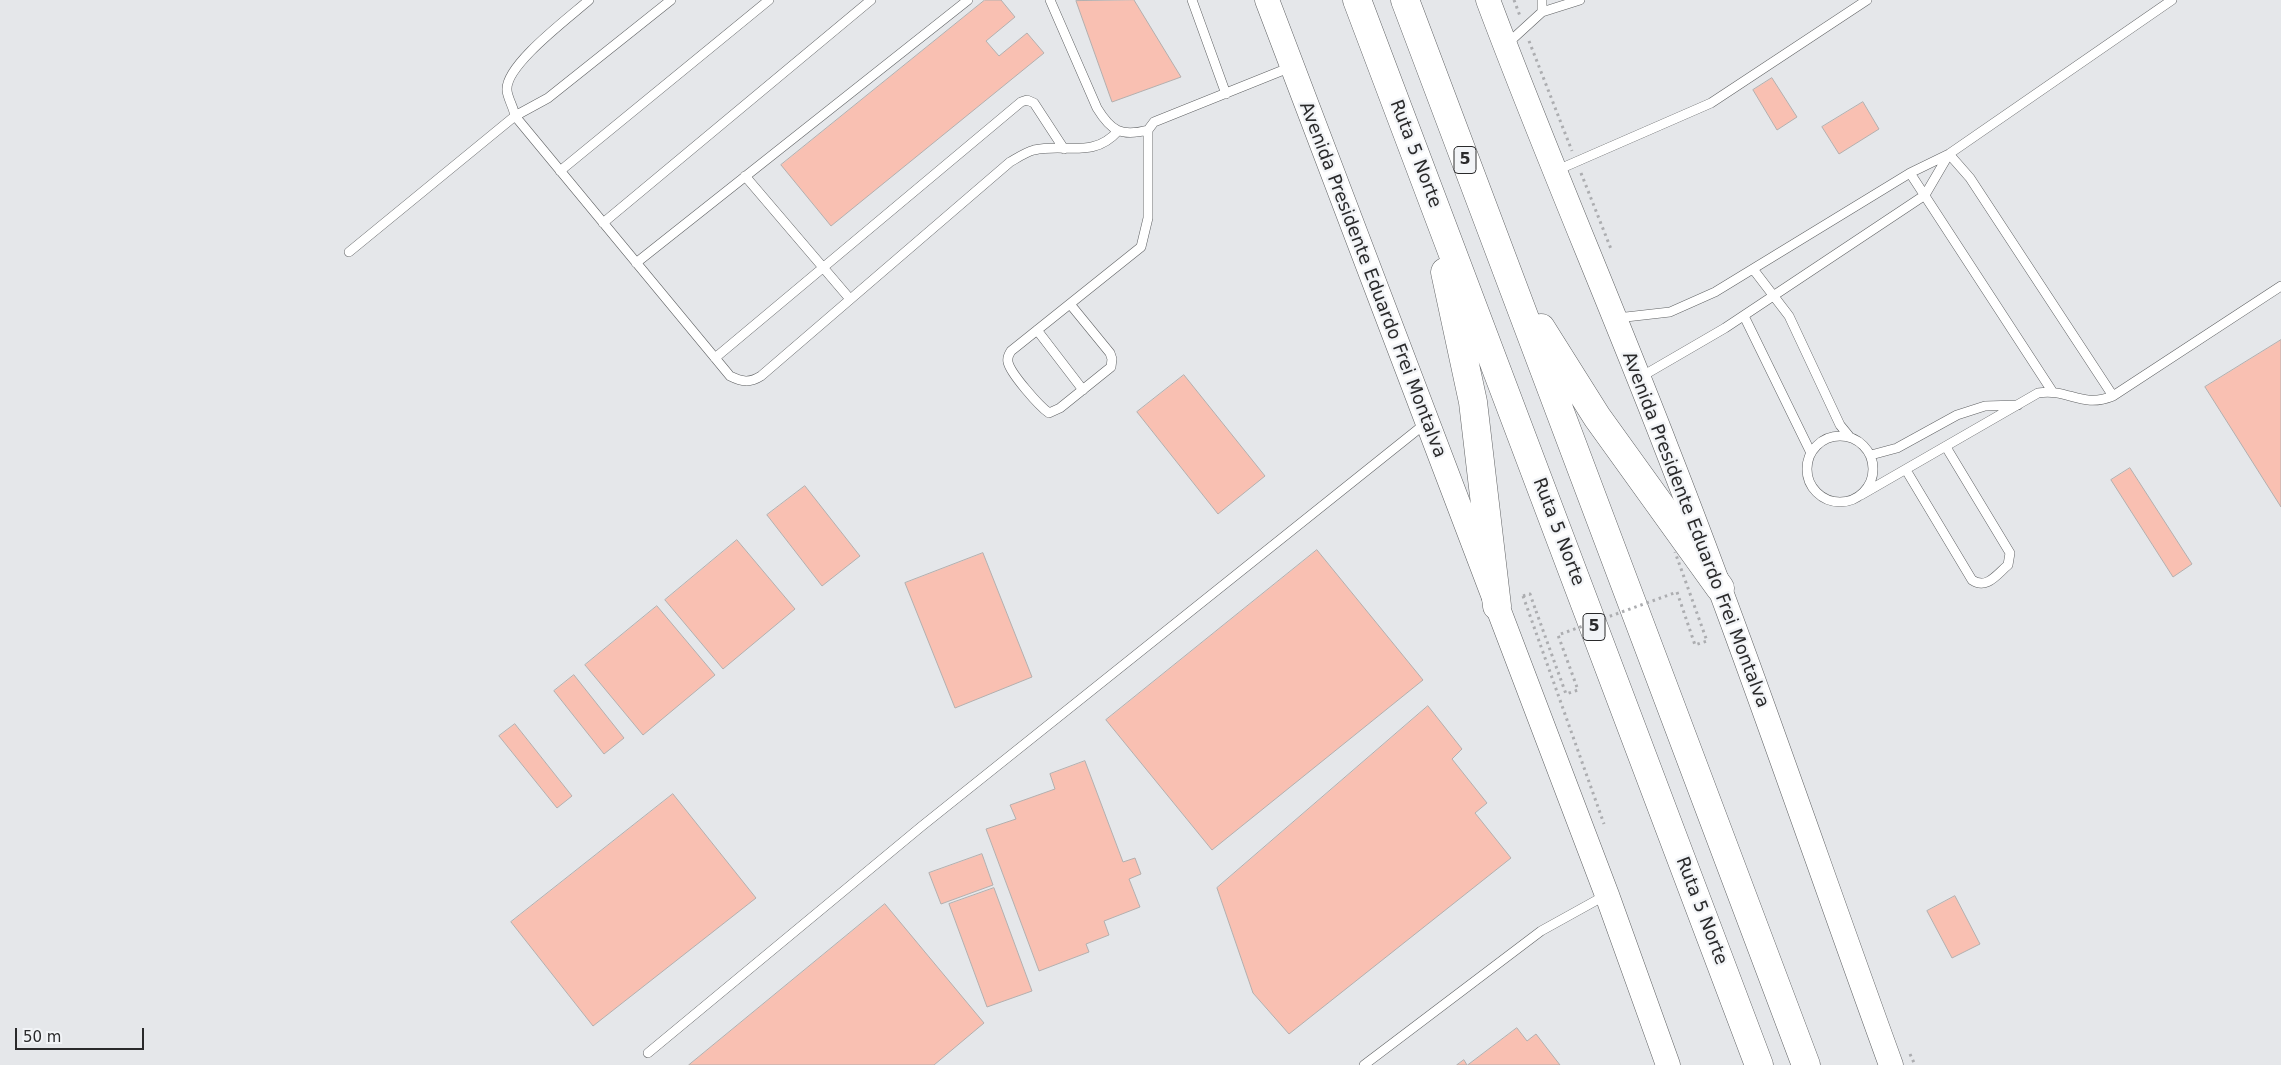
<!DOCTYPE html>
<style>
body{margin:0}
#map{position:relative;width:2281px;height:1065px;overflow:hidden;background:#e5e7ea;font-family:"DejaVu Sans",sans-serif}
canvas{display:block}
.scale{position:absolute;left:15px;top:1028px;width:129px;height:22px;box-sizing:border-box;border:2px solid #2a2a2b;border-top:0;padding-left:6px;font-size:15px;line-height:18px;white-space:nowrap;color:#2a2a2b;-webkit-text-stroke:4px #f2f4f7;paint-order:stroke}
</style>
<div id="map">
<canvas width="2281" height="1065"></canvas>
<div class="scale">50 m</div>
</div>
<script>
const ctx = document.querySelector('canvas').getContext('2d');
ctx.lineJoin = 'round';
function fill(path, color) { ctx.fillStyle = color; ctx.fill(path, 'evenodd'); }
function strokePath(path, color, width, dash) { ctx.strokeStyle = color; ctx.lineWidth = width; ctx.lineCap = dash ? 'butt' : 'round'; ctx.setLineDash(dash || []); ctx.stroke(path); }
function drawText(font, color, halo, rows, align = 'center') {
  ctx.font = font + ' "DejaVu Sans",sans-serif'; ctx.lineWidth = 4.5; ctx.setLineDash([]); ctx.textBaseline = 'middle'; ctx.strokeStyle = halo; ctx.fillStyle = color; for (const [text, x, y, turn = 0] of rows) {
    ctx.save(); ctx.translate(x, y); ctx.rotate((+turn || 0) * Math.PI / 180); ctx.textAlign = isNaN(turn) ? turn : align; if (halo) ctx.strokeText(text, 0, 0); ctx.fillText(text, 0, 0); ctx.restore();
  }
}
const building = new Path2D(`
 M985 0H1001L1015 17 986 41 999 56 1027 33 1044 53 831 226 781 165Z
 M1134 0 1181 77 1112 102 1076 1Z
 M1772 78 1797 117 1777 130 1753 90Z
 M1863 102 1879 129 1839 154 1822 127Z
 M2281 340V507L2205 387Z
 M1184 375 1265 476 1218 514 1137 412Z
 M2130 468 2192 564 2173 577 2111 480Z
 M805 486 860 556 822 586 767 515Z
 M737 540 795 609 723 669 665 600Z
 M1317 550 1423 680 1212 850 1106 720Z
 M983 553 1032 677 955 708 905 583Z
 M657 606 715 675 643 735 585 665Z
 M574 675 624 738 604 754 554 691Z
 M1428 706 1462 749 1452 759 1487 803 1475 813 1511 858 1289 1034 1253 993 1217 888Z
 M515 724 572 796 557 808 499 736Z
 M1085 761 1123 862 1135 858 1141 874 1129 879 1140 907 1104 921 1109 935 1086 944 1089 952 1039 971 986 829 1016 819 1010 805 1055 789 1050 774Z
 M673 794 756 898 593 1026 511 922Z
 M982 854 993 885 941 904 929 873Z
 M994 888 1032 991 987 1007 949 904Z
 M1955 896 1980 944 1952 958 1927 911Z
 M885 904 984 1023 934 1065H689Z
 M1517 1028 1527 1041 1536 1034 1560 1065H1468Z
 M1464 1060 1467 1065H1457Z`);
fill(building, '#f9c0b2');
strokePath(building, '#b3afae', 1);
const lane = new Path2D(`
 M671 0 548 98 515 116 730 376C742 382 750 383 761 376L1010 162C1017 158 1026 152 1034 150 1066 143 1093 159 1118 131
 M1050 0 1097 108C1111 131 1121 137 1148 130
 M1192 0 1226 94
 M1542 12V0
 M1507 44 1542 12 1580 0
 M1949 154 1970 178 2113 396
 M560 171 769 0
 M1555 171 1711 103 1867 0
 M1910 173 2052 391
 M745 176 850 299
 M603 223 871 0
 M349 252 515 116C514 108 507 97 507 90 505 65 570 17 589 0
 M636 263 968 0
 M1753 269 1789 316 1840 425 1849 436
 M1070 304 1110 353 1112 359 1111 367 1060 408 1049 413C1039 406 1010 373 1008 362 1007 358 1009 354 1011 351L1141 247 1148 218V130L1154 122 1291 67
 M1744 316 1811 453
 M1617 318 1670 312 1715 292 1910 173 1949 154 2172 0
 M1037 330 1083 390
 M715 358 1021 102 1027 100 1034 103 1064 149
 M1639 378 1725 328 1925 195 1949 154
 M1807 469a33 33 0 1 1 66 0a33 33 0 1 1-66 0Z
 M1871 455 1897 448 1957 415 1985 406 2018 405
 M1906 470 1972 580C1987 590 1997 574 2008 565L2010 553 1946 447
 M1861 495 2038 393C2069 388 2081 409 2113 396L2281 286
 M648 1053 922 826 1426 423
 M1364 1065 1541 931 1606 895`);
const secondary = new Path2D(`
 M1267 0 1607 895 1668 1065
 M1488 0C1544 150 1608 297 1666 447 1746 651 1816 859 1891 1065`);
const highway = new Path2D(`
 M1357 0 1759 1065
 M1405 0 1806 1065
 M1445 272 1473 402 1497 606
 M1541 328 1597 417 1720 588`);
strokePath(lane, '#5f6163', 10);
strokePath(secondary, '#5f6163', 25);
strokePath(highway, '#5f6163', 29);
strokePath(new Path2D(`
 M1514 0 1520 16
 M1529 41 1572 151
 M1581 173 1611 249
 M1523 596 1604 824
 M1523 596 1530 594 1536 611
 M1910 1054 1915 1065`), '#acadb0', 3, [2.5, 4]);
strokePath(lane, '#fff', 9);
strokePath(secondary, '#fff', 24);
strokePath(highway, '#fff', 28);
strokePath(new Path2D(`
 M1536 611 1566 694 1578 690 1558 635 1677 592 1695 645 1707 641 1675 552`), '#acadb0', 3, [2.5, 4]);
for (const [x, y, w] of [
 [1465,160,22],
 [1594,627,22]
]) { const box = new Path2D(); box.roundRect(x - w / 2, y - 13.5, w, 27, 4); ctx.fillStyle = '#f2f4f7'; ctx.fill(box); strokePath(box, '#2a2a2b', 1); }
drawText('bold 16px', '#2a2a2b', null, [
 ["5",1465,160],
 ["5",1594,627]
]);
drawText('18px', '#2a2a2b', '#f2f4f7', [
 ["Ruta 5 Norte",1415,154,69],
 ["Avenida Presidente Eduardo Frei Montalva",1372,280,69],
 ["Avenida Presidente Eduardo Frei Montalva",1695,530,69],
 ["Ruta 5 Norte",1558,532,69],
 ["Ruta 5 Norte",1701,911,69]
]);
</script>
